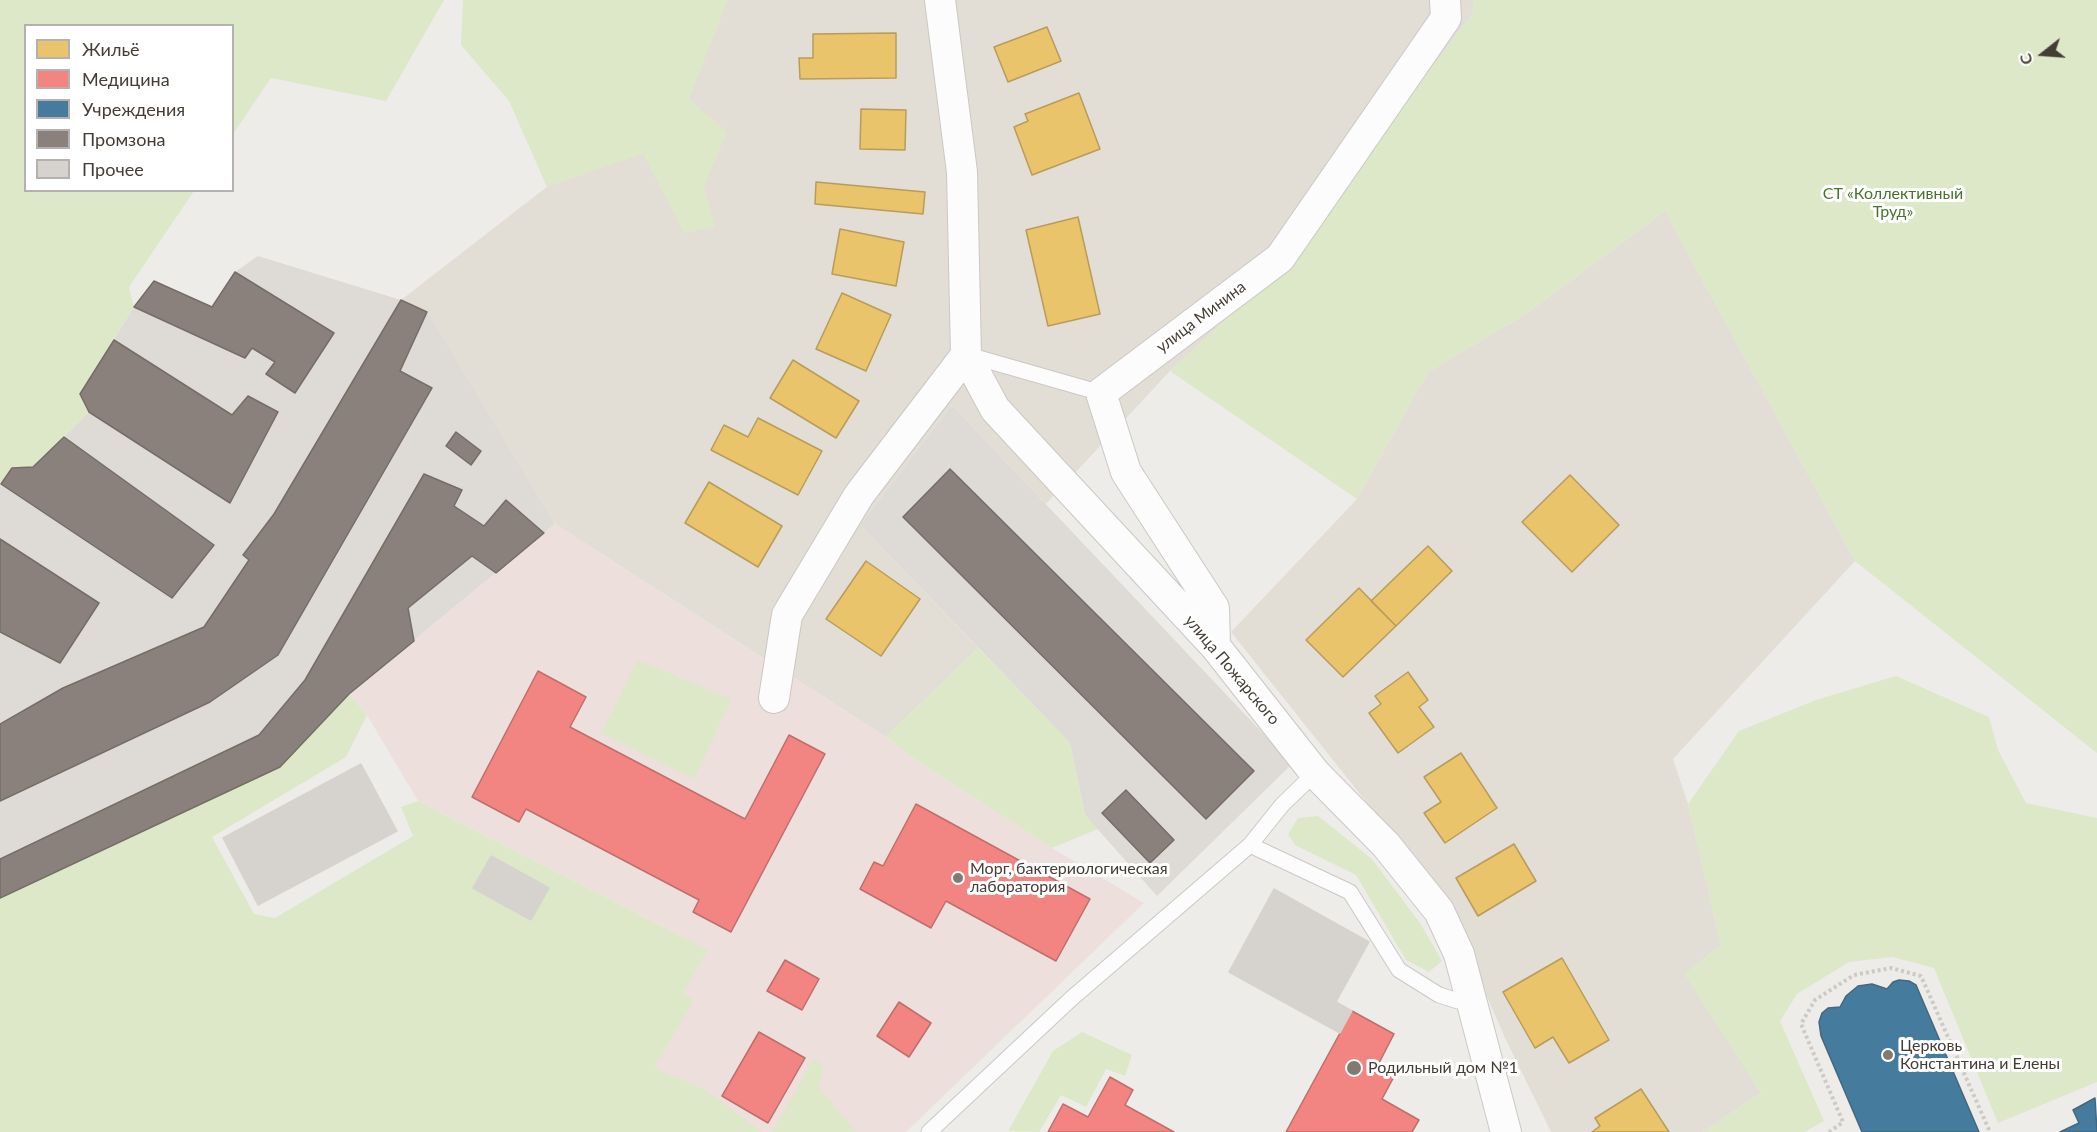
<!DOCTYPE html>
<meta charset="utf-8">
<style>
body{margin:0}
#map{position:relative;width:2097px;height:1132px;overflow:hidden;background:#eeece8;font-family:Lato,sans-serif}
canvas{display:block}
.legend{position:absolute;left:24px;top:24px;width:210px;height:168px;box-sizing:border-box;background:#fff;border:2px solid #b4b1ae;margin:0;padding:8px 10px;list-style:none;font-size:18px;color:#443d34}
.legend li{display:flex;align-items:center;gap:12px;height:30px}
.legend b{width:30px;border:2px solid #b4b1ae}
.north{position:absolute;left:2013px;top:24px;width:60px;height:60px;-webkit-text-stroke:4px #fff;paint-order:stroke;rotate:253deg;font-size:16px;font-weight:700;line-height:24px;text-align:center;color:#443d34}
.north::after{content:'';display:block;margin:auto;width:21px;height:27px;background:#443d34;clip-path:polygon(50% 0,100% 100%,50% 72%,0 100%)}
</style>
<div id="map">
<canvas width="2097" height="1132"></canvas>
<ul class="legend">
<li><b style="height:16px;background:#e9c46a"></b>Жильё</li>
<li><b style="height:16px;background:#f28482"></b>Медицина</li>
<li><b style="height:16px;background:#457b9d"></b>Учреждения</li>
<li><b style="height:16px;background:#8a817c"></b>Промзона</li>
<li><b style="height:16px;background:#d6d3cf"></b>Прочее</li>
</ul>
<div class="north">С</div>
</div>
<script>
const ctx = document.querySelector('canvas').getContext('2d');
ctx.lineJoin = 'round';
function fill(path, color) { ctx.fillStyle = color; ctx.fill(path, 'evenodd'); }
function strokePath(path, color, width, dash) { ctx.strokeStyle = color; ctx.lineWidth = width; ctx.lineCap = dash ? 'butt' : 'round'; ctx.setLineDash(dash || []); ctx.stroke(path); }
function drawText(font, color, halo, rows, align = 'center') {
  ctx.font = font + ' Lato,sans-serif'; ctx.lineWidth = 6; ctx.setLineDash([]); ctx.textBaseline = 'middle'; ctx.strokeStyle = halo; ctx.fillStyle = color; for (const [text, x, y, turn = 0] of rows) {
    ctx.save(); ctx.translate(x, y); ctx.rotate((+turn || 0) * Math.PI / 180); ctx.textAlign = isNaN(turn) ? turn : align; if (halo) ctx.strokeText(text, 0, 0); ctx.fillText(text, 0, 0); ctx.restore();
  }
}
fill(new Path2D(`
 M674 0H1474L1473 13 1278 272 1170 371 1046 504 952 405 860 525 978 648 886 737 555 524 427 313 401 300 637 117Z
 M1665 211 1855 561 1673 759 1688 804 1721 945 1685 974 1761 1093 1703 1132H1551L1505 1038 1446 902 1231 632 1357 499 1428 372 1526 314Z`), '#e2ded5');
fill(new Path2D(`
 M258 256 401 300 427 312 555 524 349 694 280 767 0 898V486L12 468 34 467 89 412 80 394 134 307 154 281 212 307 235 272Z
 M952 405 1292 764 1157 896 1085 815 1070 743 860 525Z`), '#dedbd6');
fill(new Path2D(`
 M555 524 886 737 913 758 1052 848 1144 903 906 1132H570L681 936 418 801 367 715 349 694Z`), '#ede0dc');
fill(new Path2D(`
 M0 0H444L386 101 271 78 233 134 232 26H26V190L194 191 129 287 134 307 80 394 89 412 33 467 12 468 0 485Z
 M463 0H728L689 99 727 132 704 187 715 227 684 233 643 154 547 187 509 101 461 45Z
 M1474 0H2097V753L1855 561 1665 211 1526 314 1428 372 1357 499 1170 371 1278 272 1473 13Z
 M978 648 1070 743 1085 815 1098 829 1052 848 913 758 886 737Z
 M637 660 732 699 694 779 601 733Z
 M1896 676 1989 717 1998 750 2026 803 2097 818V1082L1998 1123 1934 968 1892 957 1849 962 1797 994 1780 1021 1824 1121 1804 1132H1703L1761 1093 1684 974 1721 945 1688 804 1739 731 1816 700Z
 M349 694 367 715 346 757 212 837 254 914 275 918 413 836 401 807 418 801 708 950 683 992 693 1001 654 1068 706 1090 762 1132H0V898L280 767Z
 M1318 816 1372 859 1420 923 1442 961 1429 972 1406 960 1356 875 1295 845 1288 834 1298 818Z
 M1082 1032 1132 1055 1125 1076 1106 1069 1086 1107 1061 1095 1039 1132 1008 1131 1053 1051Z
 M813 1059 824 1066 819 1087 856 1132H772Z`), '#dce8c8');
const homes = new Path2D(`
 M1047 27 1061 61 1008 82 994 47Z
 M896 33V78L800 79 799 58H813V34Z
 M1079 93 1100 149 1032 175 1014 127 1028 121 1025 114Z
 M861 109 906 110 905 150 860 149Z
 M816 182 925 192 923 214 815 204Z
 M1078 217 1100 314 1048 326 1026 230Z
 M840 229 904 242 896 286 832 274Z
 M842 293 891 315 866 371 816 349Z
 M793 360 859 401 836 438 770 398Z
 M758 418 822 451 798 495 711 450 724 425 748 437Z
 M1570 475 1619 525 1572 572 1522 522Z
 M709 482 782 526 758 567 685 523Z
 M1428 546 1452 571 1396 626 1371 601Z
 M866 561 920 599 881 656 826 619Z
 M1359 588 1396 626 1343 677 1306 640Z
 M1408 672 1428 700 1419 707 1434 727 1398 753 1369 713 1381 704 1375 696Z
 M1461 753 1497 808 1445 843 1424 813 1441 802 1424 777Z
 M1514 844 1536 881 1478 916 1456 878Z
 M1562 958 1609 1040 1569 1063 1553 1037 1535 1048 1503 992Z
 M1641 1089 1669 1132H1592L1600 1126 1595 1118Z`);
fill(homes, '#e9c46a');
strokePath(homes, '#b89c5a', 1.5);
const health = new Path2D(`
 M538 671 586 697 570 727 745 819 789 735 825 754 731 932 693 912 699 900 526 809 519 822 472 797Z
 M916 804 1090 899 1056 961 946 901 931 928 860 889 874 862 883 866Z
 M785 960 819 979 802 1010 767 991Z
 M899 1002 931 1023 909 1057 877 1036Z
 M1352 1011 1394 1034 1379 1063 1396 1073 1382 1099 1419 1120 1412 1132H1286Z
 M759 1032 805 1058 768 1123 722 1096Z
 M1110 1077 1133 1090 1125 1105 1174 1132H1048L1063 1104 1088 1117Z`);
fill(health, '#f28482');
strokePath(health, '#be6f6b', 1.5);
const public = new Path2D(`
 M1899 980 1909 981 1916 985 1979 1132H1862L1821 1036 1819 1022 1822 1013 1828 1008 1840 1007 1846 996 1858 986 1872 984 1887 989 1893 982Z
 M2095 1098 2097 1132H2060L2079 1123 2073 1110Z`);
fill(public, '#457b9d');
strokePath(public, '#45687e', 1.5);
const industry = new Path2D(`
 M235 272 334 333 295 393 266 374 275 362 252 348 245 358 134 307 154 281 212 307Z
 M401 300 427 312 400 371 432 388 278 655 210 702 0 801V724L63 688 204 627 249 560 243 555 274 514Z
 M114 340 232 415 248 396 278 412 230 503 89 412 80 394Z
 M456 432 481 451 471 465 446 446Z
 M64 437 214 545 172 598 1 484 12 468 33 467Z
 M950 469 1254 771 1206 819 903 517Z
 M424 474 462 490 454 506 484 526 506 500 544 533 496 573 472 556 408 608 414 641 349 694 280 767 0 898V859L259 735 305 680Z
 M0 539 99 603 60 663 0 632Z
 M1126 790 1174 840 1150 863 1102 813Z`);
fill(industry, '#8a817c');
strokePath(industry, '#756d66', 1.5);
const building = new Path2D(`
 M361 764 397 831 258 905 223 838Z
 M491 856 549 888 531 920 473 888Z
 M1274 889 1369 942 1336 1002 1352 1011 1340 1033 1229 972Z`);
fill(building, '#d6d3cf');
strokePath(building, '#d6d3ce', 1.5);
const service = new Path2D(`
 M968 355 1101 393
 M1250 845 1350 892 1399 970 1439 995 1458 1001H1472
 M929 1132 1072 998 1250 845 1282 805 1315 773`);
const minor = new Path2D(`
 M966 355 995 409 1215 646 1315 773 1386 845 1439 911 1459 954 1506 1132
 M1215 646 1214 608 1126 472 1101 393 1280 258 1446 18 1445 0
 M774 698 787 615 859 495 966 355 962 172 940 0`);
strokePath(service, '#cbc8c4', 17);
strokePath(minor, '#cbc8c4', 32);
strokePath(new Path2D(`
 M1829 1132 1843 1122 1801 1024 1815 1000 1854 975 1891 968 1921 976 1990 1132`), '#cdcac6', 4, [3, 3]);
strokePath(service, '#fcfcfc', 15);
strokePath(minor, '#fcfcfc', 30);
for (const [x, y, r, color] of [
 [958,878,6,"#807a73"],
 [1888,1055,6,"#807a73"],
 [1354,1068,8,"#807a73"]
]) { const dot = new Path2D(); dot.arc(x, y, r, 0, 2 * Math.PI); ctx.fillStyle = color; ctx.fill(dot); strokePath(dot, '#fff', 2); }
drawText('16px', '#48732a', '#fff', [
 ["СТ «Коллективный",1893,194],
 ["Труд»",1893,212]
]);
drawText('16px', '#443d34', '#fff', [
 ["улица Минина",1201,317,-37],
 ["улица Пожарского",1232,670,50]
]);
drawText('16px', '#443d34', '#fff', [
 ["Морг, бактериологическая",970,869],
 ["лаборатория",970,887],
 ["Церковь",1900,1046],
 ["Константина и Елены",1900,1064],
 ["Родильный дом №1",1368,1068]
], 'left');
</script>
